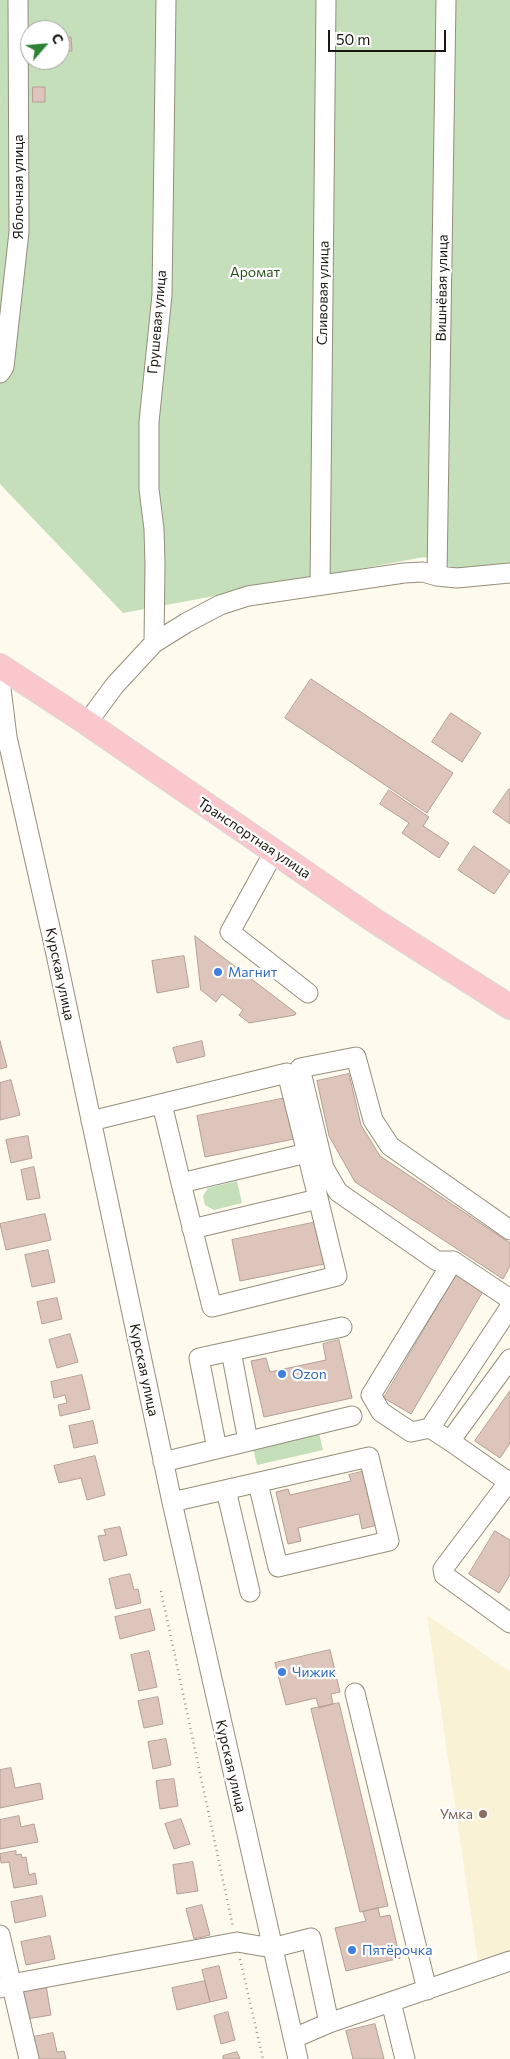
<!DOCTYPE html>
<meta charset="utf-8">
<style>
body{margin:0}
#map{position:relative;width:510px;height:2059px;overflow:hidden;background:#fefaed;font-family:Commissioner,sans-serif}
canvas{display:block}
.north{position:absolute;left:20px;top:20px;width:50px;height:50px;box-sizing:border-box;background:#fff;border:1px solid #a3a39f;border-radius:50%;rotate:63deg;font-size:14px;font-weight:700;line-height:20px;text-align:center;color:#1a1810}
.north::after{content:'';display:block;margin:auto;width:18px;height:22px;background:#2d8332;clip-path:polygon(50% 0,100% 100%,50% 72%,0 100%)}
.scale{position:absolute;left:328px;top:30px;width:118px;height:22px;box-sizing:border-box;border:2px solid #1a1810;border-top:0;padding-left:6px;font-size:15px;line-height:18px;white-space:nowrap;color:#1a1810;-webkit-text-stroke:4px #fff;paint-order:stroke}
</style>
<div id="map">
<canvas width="510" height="2059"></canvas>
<div class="north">С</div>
<div class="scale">50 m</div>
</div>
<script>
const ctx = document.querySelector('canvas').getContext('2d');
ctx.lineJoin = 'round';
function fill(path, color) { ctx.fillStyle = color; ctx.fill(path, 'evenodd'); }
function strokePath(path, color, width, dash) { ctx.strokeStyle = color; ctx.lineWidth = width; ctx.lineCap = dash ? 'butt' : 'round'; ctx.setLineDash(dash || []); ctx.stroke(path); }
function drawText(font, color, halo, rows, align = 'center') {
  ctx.font = font + ' Commissioner,sans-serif'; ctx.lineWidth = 4.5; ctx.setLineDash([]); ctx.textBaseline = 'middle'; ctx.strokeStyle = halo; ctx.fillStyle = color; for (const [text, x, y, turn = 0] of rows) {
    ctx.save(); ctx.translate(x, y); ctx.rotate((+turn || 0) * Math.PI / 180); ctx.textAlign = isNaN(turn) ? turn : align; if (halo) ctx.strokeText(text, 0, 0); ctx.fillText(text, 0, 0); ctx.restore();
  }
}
fill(new Path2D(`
 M427 1615 510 1672V1956L479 1969Z`), '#faf2d4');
fill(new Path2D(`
 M0 0H510V563L458 569 424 557 123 613 0 484ZM30 30H60V60H30Z
 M237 1181 242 1203 214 1210 205 1205 203 1196 208 1188Z
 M318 1429 323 1450 257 1465 252 1444Z`), '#c4dfba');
const building = new Path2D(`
 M60 37H71L72 51H60Z
 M33 87H45V102H33Z
 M311 679 453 773 427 813 285 718Z
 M451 713 481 733 462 762 432 742Z
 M509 789H510V824L493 812Z
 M389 790 429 817 423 826 449 843 439 858 402 833 409 823 380 804Z
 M474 846 510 871 494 894 458 870Z
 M195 936 296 1013 295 1015 249 1023 239 1015 243 1010 222 994 216 1002 201 990Z
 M184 956 189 987 157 993 152 961Z
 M0 1041 7 1067 0 1069Z
 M202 1041 205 1056 177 1063 173 1048Z
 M349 1074 361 1125 380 1156 510 1243V1266L503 1279 355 1182 329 1136 317 1081Z
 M11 1080 20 1115 0 1120V1083Z
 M286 1098 294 1139 205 1157 197 1116Z
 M28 1136 32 1158 11 1163 6 1140Z
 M34 1167 40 1198 27 1200 21 1170Z
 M45 1214 51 1240 6 1250 0 1224Z
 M321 1221 329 1263 240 1281 232 1240Z
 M48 1250 55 1282 32 1287 25 1255Z
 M458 1272 485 1288 411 1414 384 1398Z
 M57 1298 62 1319 42 1324 37 1302Z
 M70 1334 78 1362 57 1368 49 1340Z
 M339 1340 352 1398 264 1417 251 1361 266 1358 270 1372 326 1360 323 1344Z
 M82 1375 90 1409 60 1416 58 1405 67 1403 65 1395 54 1398 51 1382Z
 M510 1391V1443L500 1458 475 1441Z
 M93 1421 98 1443 74 1448 69 1426Z
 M95 1456 105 1495 87 1500 81 1478 59 1483 54 1466Z
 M365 1471 377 1525 362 1529 359 1514 298 1528 301 1541 288 1544 276 1492 288 1489 290 1495 351 1481 349 1475Z
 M120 1527 127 1555 104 1561 98 1536 106 1535 104 1530Z
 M495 1531 510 1540V1575L499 1593 469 1574Z
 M130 1574 134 1590 138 1589 141 1603 116 1609 109 1579Z
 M150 1609 155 1630 120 1639 115 1617Z
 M330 1650 340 1692 331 1694 333 1704 319 1708 316 1698 286 1705 275 1663Z
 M149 1651 157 1687 139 1691 131 1655Z
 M158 1697 163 1724 144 1728 138 1701Z
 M339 1703 388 1906 360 1912 311 1709Z
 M166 1739 171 1765 153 1769 148 1742Z
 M11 1768 15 1788 40 1783 43 1799 0 1808V1770Z
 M174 1779 178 1806 160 1809 156 1781Z
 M19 1816 21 1827 34 1824 38 1842 0 1849V1820Z
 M181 1819 190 1844 174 1849 165 1824Z
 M16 1851V1855L21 1854 22 1858 26 1857 29 1875 35 1873 37 1884 14 1888 9 1862 1 1863 0 1854Z
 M193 1862 198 1891 177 1894 173 1865Z
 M42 1896 46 1916 15 1923 11 1902Z
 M202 1905 210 1935 194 1939 186 1909Z
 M378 1908 380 1917 390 1915 400 1958 346 1971 335 1928 366 1921 363 1912Z
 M50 1936 55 1959 26 1965 21 1942Z
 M219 1966 227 1998 210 2002 202 1970Z
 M205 1981 210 2002 177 2010 172 1988Z
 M46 1985 51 2015 27 2019 22 1989Z
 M228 2012 235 2040 221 2044 214 2016Z
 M375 2024 384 2059H353L346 2031Z
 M53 2033 57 2052 64 2051 66 2059H38L33 2037Z
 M237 2052 240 2059H223V2056Z`);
fill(building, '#ddc5bc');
strokePath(building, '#b59e95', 1);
const minor = new Path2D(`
 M0 373 4 367 19 232 18 0
 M437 576 446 0
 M320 585 326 0
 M154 643 155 564 154 529 149 489V422L162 295 166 0
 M0 680 7 737 54 945 172 1502 298 2059
 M87 723 115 685 154 643 186 623 220 605 248 596 404 573 423 572 437 576 457 578 510 573
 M274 852 230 932 308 993
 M91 1121 287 1073 307 1153 181 1183 162 1104
 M181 1183 212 1307 337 1276 307 1153
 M192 1229 318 1199
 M510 1230 390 1146 373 1120 356 1057 300 1068 324 1168 338 1192 437 1261H453L510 1299
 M231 1351 248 1441
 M510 1359 450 1441 510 1483
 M430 1428 510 1307
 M450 1441 430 1428 411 1432 381 1412 371 1395 453 1261
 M217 1449 199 1358 342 1327
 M163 1462 352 1416
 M510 1480 443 1569 444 1575 510 1623
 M226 1490 250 1592
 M172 1502 369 1457 389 1541 278 1567 258 1483
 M355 1693 427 1990
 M0 1935 29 2059
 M0 1988 11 1984 237 1942 272 1948 311 1938 329 2023
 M391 2002 405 2059
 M294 2038 329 2023 510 1961`);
const major = new Path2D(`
 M0 666 87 723 375 921 510 1007`);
strokePath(minor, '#948e7a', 21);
strokePath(major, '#dadad9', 26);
strokePath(new Path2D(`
 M161 1591 233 1927
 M240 1959 263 2059`), '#9e9a90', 2.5, [1, 4]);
strokePath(minor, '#fff', 19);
strokePath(major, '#f9c7cc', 24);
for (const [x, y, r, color] of [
 [218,972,5,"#3f7fe0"],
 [282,1374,5,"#3f7fe0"],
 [282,1672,5,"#3f7fe0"],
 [483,1814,5,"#8d6e63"],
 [352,1950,5,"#3f7fe0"]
]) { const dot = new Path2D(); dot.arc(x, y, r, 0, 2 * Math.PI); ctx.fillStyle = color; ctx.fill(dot); strokePath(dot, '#fff', 2); }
drawText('14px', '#1a1810', '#fff', [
 ["Яблочная улица",18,187,-90],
 ["Вишнёвая улица",442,288,-89],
 ["Сливовая улица",323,293,-89],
 ["Грушевая улица",157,322,-85],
 ["Транспортная улица",254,838,34],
 ["Курская улица",60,974,78],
 ["Курская улица",144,1370,78],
 ["Курская улица",231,1766,77]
]);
drawText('14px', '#2b501c', '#fff', [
 ["Аромат",255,272]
]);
drawText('14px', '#366cbe', '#fff', [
 ["Магнит",228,972],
 ["Ozon",292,1374],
 ["Чижик",292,1672],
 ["Пятёрочка",362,1950]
], 'left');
drawText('14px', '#785e54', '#fff', [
 ["Умка",473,1814]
], 'right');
</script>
